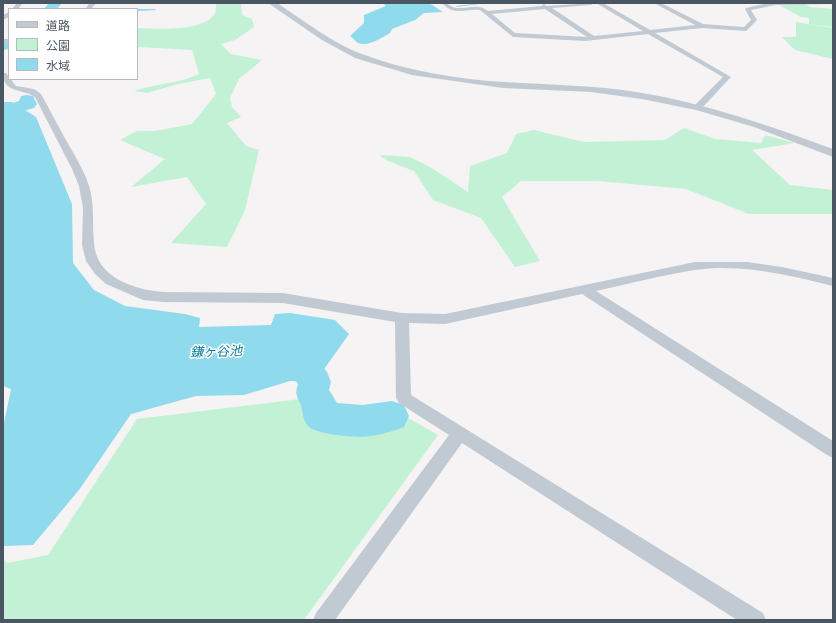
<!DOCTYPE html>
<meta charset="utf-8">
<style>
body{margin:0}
#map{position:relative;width:836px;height:623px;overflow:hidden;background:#f5f3f3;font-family:"Alegreya Sans","Noto Sans JP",sans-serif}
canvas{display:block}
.frame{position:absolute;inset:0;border:4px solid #4a5661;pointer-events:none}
.legend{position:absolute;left:8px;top:8px;width:130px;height:72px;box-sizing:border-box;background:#fff;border:1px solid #b7bbc0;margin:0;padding:5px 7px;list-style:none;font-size:12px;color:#4a5661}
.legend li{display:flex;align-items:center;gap:8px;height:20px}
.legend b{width:20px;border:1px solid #b7bbc0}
</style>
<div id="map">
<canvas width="836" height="623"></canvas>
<div class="frame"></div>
<ul class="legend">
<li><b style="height:5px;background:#c1cad2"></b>道路</li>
<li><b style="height:11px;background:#c3f1d5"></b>公園</li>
<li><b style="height:11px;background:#90daee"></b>水域</li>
</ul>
</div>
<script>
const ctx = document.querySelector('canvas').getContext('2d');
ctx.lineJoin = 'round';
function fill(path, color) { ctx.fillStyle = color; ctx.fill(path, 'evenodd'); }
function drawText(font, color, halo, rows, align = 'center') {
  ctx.font = font + ' "Alegreya Sans","Noto Sans JP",sans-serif'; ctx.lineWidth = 3; ctx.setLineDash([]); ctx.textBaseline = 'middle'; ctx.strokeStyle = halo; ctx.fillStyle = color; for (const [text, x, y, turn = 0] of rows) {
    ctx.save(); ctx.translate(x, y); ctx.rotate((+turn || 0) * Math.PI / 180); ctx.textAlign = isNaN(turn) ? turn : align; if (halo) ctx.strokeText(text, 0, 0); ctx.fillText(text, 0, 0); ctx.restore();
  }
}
fill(new Path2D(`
 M216 3H241L242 15 252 19 254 27 235 40 221 44 231 54 262 60 239 79 230 98 232 107 241 117 227 123 246 146 259 150 245 210 227 247 171 243 206 204 187 177 131 187 165 159 120 140 137 131H155L192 124 216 94 210 78 178 84 147 93 134 91C156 83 179 84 199 74L192 50 137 47V28C157 29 200 32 214 15 216 12 216 7 216 3Z
 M805 4 810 7 833 9V27L809 24V18L801 17 779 5Z
 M796 22 833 28V59L795 50 782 37H796Z
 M684 128 715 139 761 143 765 135 795 143 752 150 790 185 833 190V214H749L686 189 598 181H521L502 197 540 261 515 267 481 218 433 200 414 171 388 161 379 155 410 157 430 167 468 192 470 166 507 153 516 134 534 130 584 142 665 140Z
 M333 395 330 426H391L403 415 438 435 304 620H3V559L7 563 48 555 137 419Z`), '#c3f1d5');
fill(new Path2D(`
 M383 3H429L443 12 424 13 415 20 392 29 390 33C381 38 369 47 358 43 356 42 353 38 350 36L364 23V15L386 6Z
 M3 102H12L36 117 72 204 73 263 94 290 125 306 185 314 200 318 199 327 271 325 275 314 290 313 335 320 349 334 315 382 290 381 244 395 196 396 131 414 79 490 33 545 3 546V428L11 389 3 386Z`), '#90daee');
fill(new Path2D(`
 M480 3H487L457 7 456 6Z
 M137 9H155L156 10 137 11Z`), '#90daee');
fill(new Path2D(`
 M49 3H62L57 9H44Z
 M9 40V49L3 50V41Z
 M27 95 33 96 37 104 34 108 3 117V106L19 101 21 96Z
 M291 339 302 342 327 372 331 382 329 390 337 403 363 405 392 401 404 405 409 416 404 427C392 432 376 436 362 437 351 437 317 434 309 427 304 422 303 416 302 410 301 399 293 398 298 384L275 351 280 342Z`), '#90daee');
fill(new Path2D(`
 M17 3H23L18 9H12Z
 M90 3H96L91 9H85Z
 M442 3C450 3 451 8 457 8 468 9 478 3 488 11L541 6 544 4 547 6 594 3 591 5 552 8 594 36 643 31 596 3H603L650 30 695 25 654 3H661L703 24 744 27 751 20 745 9 746 8 768 3 833 4 776 5 751 10 757 20 746 31 702 28 655 33 731 77 701 109H698L694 107 695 105 723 77 648 34 585 41 513 37 480 10C464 8 455 17 442 3ZM545 9 587 37 515 33 492 14Z
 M9 12V17L3 20V15Z
 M3 39H9V43H3Z
 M3 73H6L16 86 34 89 41 94C50 110 58 126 67 142 75 156 84 170 89 186 95 205 92 224 94 243 96 278 135 290 164 292L283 293 402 313 445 314 695 262H747L782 267 833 278V286C789 275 740 263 695 270 662 275 629 284 596 291L833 441V458L827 455 582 294 445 324 409 323 411 395 763 613 766 620H737L462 443 335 620H313L316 613 449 435 399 403 396 398 395 322 283 303 164 302 143 300 106 284 95 274 86 261 82 245 83 208 79 186 72 169 35 97C22 88 3 94 3 73Z`), '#c1cad2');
fill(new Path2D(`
 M268 3H277C303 20 334 44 362 54 407 71 456 79 504 82 550 85 596 85 642 93 708 104 770 126 833 149V157L754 127 696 110 642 99 591 92 503 88 412 75 355 58 322 40Z`), '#c1cad2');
drawText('italic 13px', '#0c7c9b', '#fff', [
 ["鎌ヶ谷池",216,352,-2]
]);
</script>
